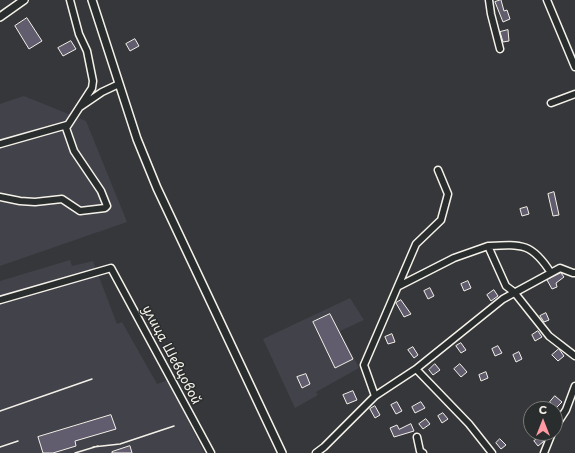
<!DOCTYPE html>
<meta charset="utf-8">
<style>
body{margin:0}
#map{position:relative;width:575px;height:453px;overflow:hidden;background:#35373b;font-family:"Playpen Sans",sans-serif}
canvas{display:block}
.north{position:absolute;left:523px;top:401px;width:40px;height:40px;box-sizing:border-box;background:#2a2d2e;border:1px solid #7b7b78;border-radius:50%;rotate:0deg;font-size:11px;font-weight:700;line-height:16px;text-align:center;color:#f4f1e8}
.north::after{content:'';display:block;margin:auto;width:14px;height:18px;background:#ff9aa2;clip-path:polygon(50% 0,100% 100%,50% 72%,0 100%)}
</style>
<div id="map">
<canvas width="575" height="453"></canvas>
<div class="north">С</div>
</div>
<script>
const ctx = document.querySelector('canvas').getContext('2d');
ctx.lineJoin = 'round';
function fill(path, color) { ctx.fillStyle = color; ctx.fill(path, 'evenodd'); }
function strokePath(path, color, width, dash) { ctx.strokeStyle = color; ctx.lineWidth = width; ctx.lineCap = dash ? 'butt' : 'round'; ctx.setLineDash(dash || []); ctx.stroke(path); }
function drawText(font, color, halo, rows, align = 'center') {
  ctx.font = font + ' "Playpen Sans",sans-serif'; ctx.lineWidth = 3; ctx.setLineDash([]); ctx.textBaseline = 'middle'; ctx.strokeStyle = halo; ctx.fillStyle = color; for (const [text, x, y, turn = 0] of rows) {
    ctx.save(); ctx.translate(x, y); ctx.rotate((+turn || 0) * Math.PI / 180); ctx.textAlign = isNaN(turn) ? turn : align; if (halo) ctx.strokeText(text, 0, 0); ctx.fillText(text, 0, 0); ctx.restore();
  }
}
fill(new Path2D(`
 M24 96 86 121 127 222 0 266V104Z
 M70 260 72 266 93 261 117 324 122 322 157 384 168 380 204 453H0V281Z
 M350 298 364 320 340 331 359 368 316 392 318 395 295 408 263 339Z`), '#42424a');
const building = new Path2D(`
 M501 0 504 11 507 10 510 19 503 22 495 2Z
 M27 18 42 41 29 49 15 26Z
 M508 30 509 41 503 42 500 32Z
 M135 39 139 46 130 51 126 44Z
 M71 41 76 49 63 56 58 48Z
 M554 192 559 215 553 216 548 194Z
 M527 207 529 214 522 216 520 209Z
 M561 273 564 277 556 283 557 287 552 289 547 280Z
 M468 281 471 288 464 291 461 284Z
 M430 288 434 296 428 299 424 291Z
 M494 290 498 296 491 301 487 295Z
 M401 300 411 314 404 317 396 303Z
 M546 313 549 320 544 322 540 316Z
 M330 314 353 359 335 368 313 322Z
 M538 331 542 337 535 341 532 335Z
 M392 334 395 342 388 344 385 337Z
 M461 343 466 350 461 353 456 346Z
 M498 346 502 353 495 356 492 349Z
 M413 347 418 355 414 358 408 350Z
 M559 349 564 356 558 361 552 355Z
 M519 352 522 359 516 362 513 355Z
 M435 364 440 370 433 375 429 370Z
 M460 364 467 372 461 377 454 369Z
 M486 372 488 378 481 381 479 375Z
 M306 374 310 384 302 388 297 377Z
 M353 391 357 400 347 404 343 395Z
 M555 396 562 402 556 408 550 402Z
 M397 402 402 411 396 414 391 405Z
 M421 402 425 408 415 413 412 407Z
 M375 406 380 415 375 418 370 409Z
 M443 413 448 419 442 423 438 416Z
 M111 415 116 429 75 441 76 446 53 453H43L38 437Z
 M426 419 430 424 423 429 419 424Z
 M411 424 414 431 394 437 390 428 397 425 399 429Z
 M542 436 544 440 543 442 538 446 534 441Z
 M500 439 506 445 501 449 496 443Z
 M130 446 132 453H112V452Z`);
fill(building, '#625d6e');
strokePath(building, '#f4f1e8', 1);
const minor = new Path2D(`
 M489 0 491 14 500 49
 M547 0 575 67
 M551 103 575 94
 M80 107 102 92 119 84
 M0 144 67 125
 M0 197 20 201 35 202 62 199 80 211 105 208 107 206 101 191 74 151 66 128 92 88 93 81 87 51 79 34 70 0
 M488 246C522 244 532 243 551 273
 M399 286 454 258 488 246 506 286 514 292 549 336 575 356
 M0 300 111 268 211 453
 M416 369 503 299 560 268 573 273H575
 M375 396 416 369 469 424 492 453
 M555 427 566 410 575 386
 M417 437 420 451 423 453
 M316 453 324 447 375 396 364 365 416 244 441 220 448 194 438 170
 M544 453 552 433`);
const major = new Path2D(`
 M92 0 137 139 157 188 282 453
 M0 17 24 0`);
strokePath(minor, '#f4f1e8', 9);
strokePath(major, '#f4f1e8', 10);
strokePath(minor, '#2a2d2e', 6);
strokePath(major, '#2a2d2e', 7);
strokePath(new Path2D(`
 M0 411 92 379
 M0 447 18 441
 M93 447 120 444 174 426
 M75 453 98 446`), '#f4f1e8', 1.5);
drawText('13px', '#f4f1e8', '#2a2d2e', [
 ["улица Шевцовой",171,355,62]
]);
</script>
